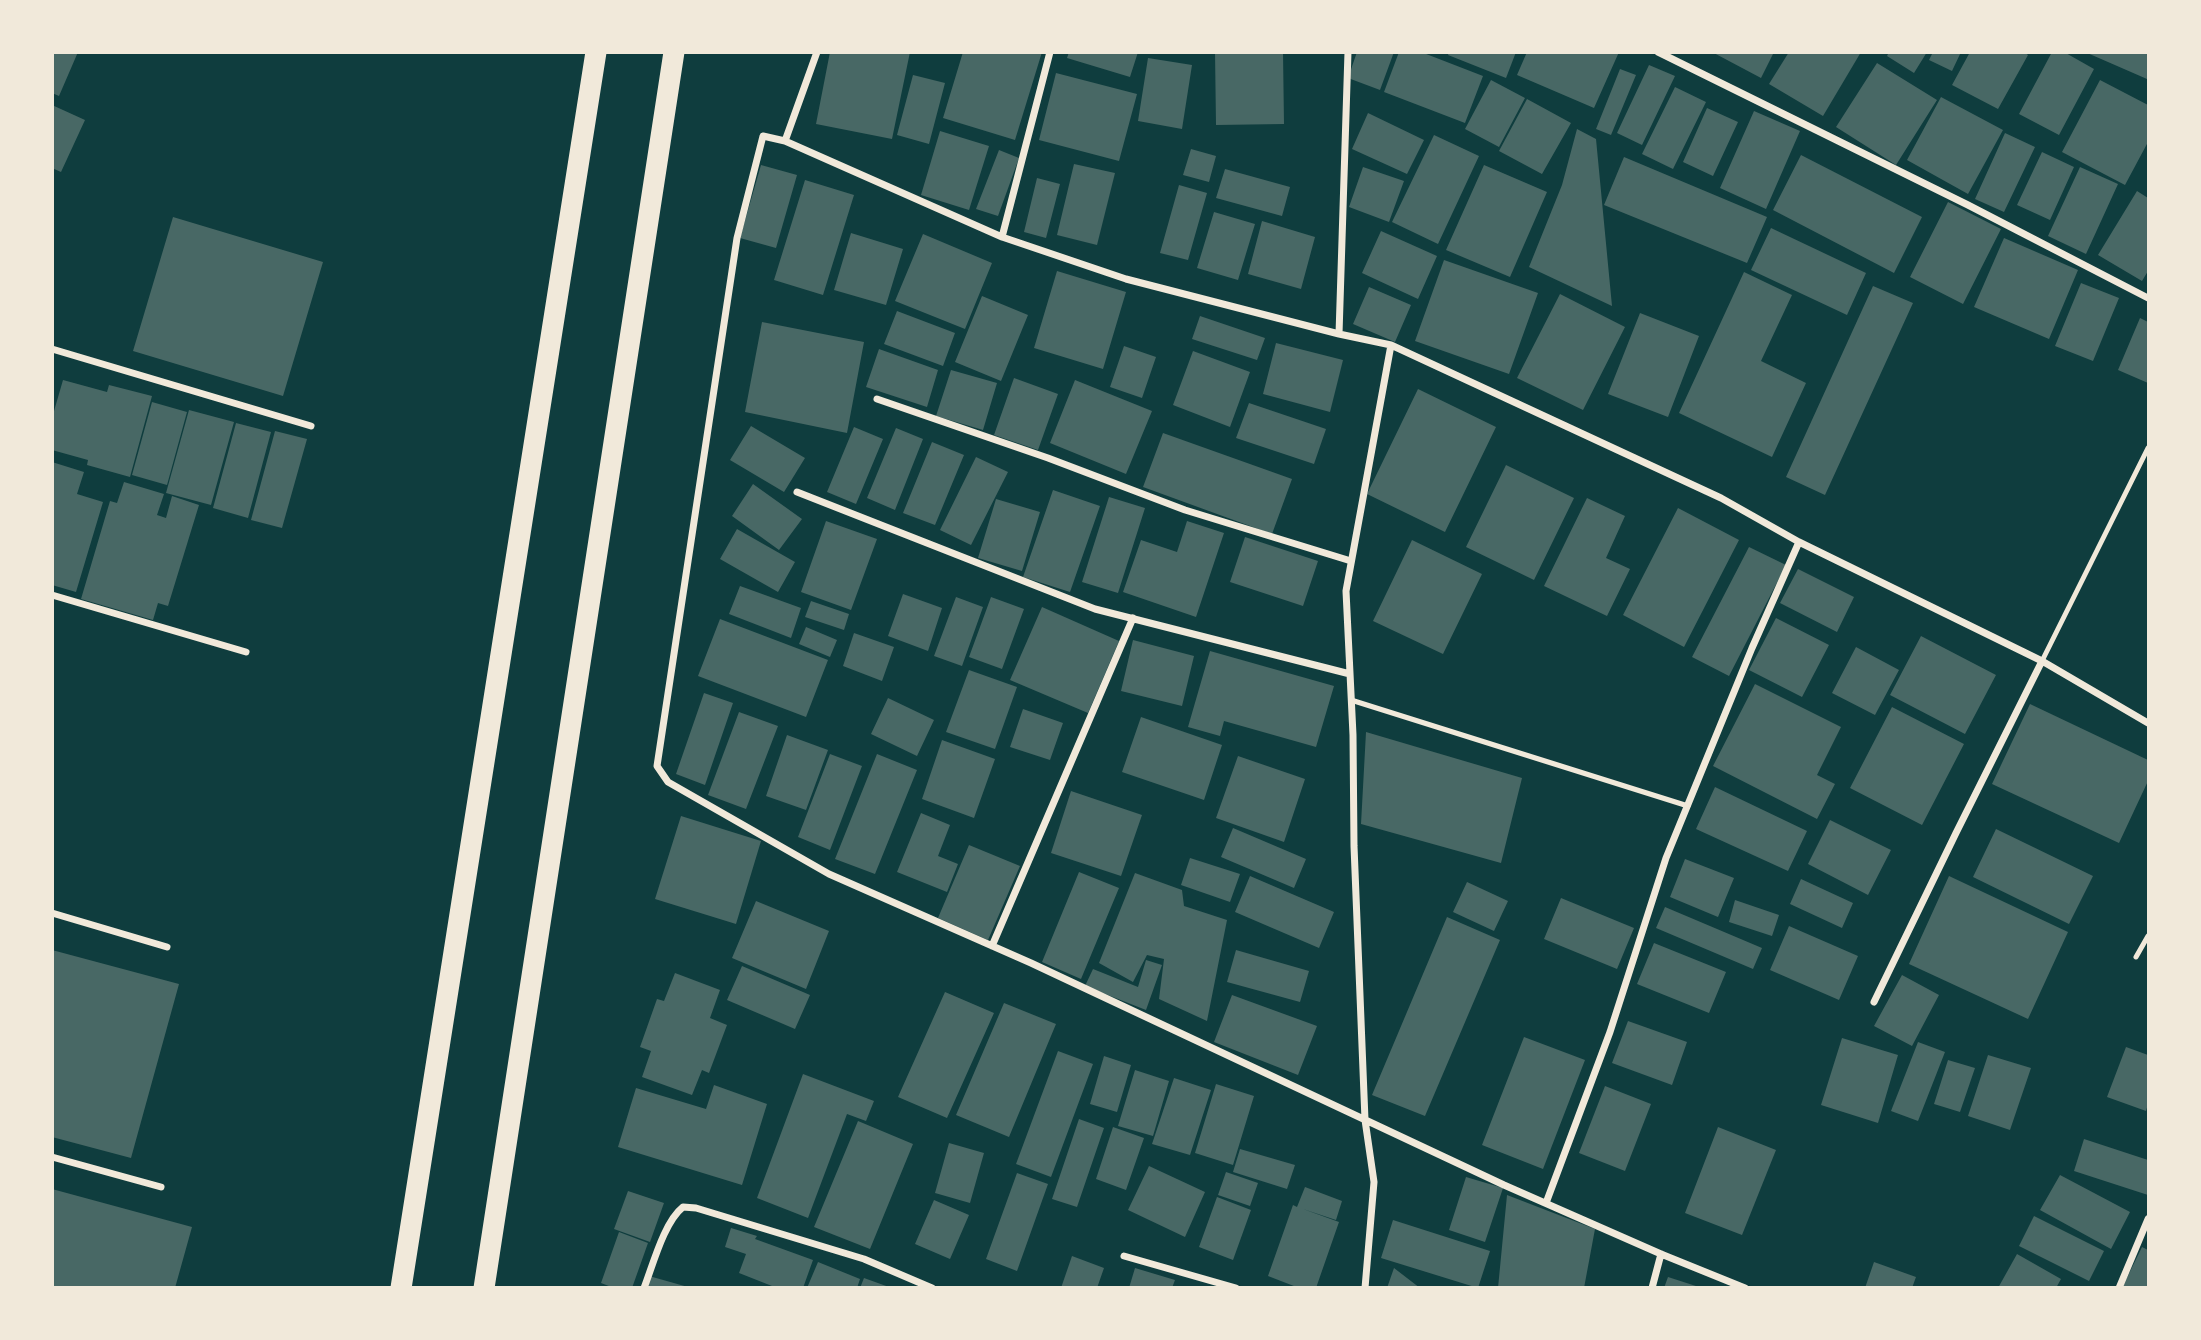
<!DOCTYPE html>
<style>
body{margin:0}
#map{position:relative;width:2201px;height:1340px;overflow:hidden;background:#0f3d3e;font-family:Karla,sans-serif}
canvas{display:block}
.frame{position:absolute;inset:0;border:54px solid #f1e9da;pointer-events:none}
</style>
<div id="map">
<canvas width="2201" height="1340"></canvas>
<div class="frame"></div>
</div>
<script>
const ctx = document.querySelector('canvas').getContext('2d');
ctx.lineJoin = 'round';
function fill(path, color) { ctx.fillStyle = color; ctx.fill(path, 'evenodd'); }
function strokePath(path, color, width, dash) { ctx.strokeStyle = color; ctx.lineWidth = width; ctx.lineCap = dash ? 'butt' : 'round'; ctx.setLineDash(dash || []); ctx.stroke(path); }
fill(new Path2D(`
 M52 52H78L59 96 52 93Z
 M830 52H910L892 139 816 124Z
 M963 52H1042L1015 140 943 118Z
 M1069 52H1138L1130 77 1067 58Z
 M1215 52H1283L1284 124 1216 125Z
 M1357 52H1394L1380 90 1348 78Z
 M1399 52H1421L1483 76 1465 123 1384 92Z
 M1449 52H1516L1506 78 1448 55Z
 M1527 52H1619L1594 108 1517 75Z
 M1712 52H1774L1761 78Z
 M1789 52H1861L1823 116 1769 84Z
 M1889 52H1927L1914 73 1887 56Z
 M1933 52H1961L1952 71 1929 60Z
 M1970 52H2024L2028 55 1998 109 1952 85Z
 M2052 52H2064L2094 69 2059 135 2019 114Z
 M2085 52H2148V76L2147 79Z
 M1148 58 1192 65 1182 129 1138 121Z
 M1877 63 1937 100 1896 165 1836 127Z
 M1649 65 1675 76 1642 145 1617 133Z
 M1620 69 1636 75 1611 135 1596 129Z
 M1056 73 1137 94 1119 161 1039 140Z
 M913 75 945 83 929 144 897 135Z
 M1491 80 1525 98 1499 147 1465 129Z
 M2100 80 2148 105V142L2125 185 2062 152Z
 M1675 87 1706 102 1673 169 1642 154Z
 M1941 97 2003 130 1968 194 1907 160Z
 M1527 99 1571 123 1542 174 1499 151Z
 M52 105 85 120 61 172 52 168Z
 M1707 108 1738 122 1713 176 1683 162Z
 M1754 111 1800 131 1766 209 1720 188Z
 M1368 113 1424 140 1407 174 1352 149Z
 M1577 129 1596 139 1612 306 1529 267 1562 185Z
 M940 131 989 146 969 210 921 195Z
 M2005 133 2035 147 2004 212 1975 199Z
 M1434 135 1479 156 1438 244 1392 222Z
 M1191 149 1216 156 1209 182 1183 175Z
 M999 150 1019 158 998 216 976 209Z
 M2042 152 2074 167 2050 220 2017 205Z
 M1801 155 1922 217 1894 273 1773 210Z
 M1624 157 1767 217 1747 263 1604 205Z
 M1074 164 1115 173 1097 245 1057 235Z
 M761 165 797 175 776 248 740 238Z
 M1484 165 1547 192 1510 277 1446 250Z
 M1363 167 1404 181 1389 222 1349 207Z
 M2080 167 2118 184 2086 254 2048 236Z
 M1225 169 1290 187 1282 216 1216 198Z
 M1037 178 1060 184 1046 238 1024 232Z
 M805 180 854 195 823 295 774 280Z
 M1179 185 1207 193 1188 260 1160 253Z
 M2137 191 2148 198V271L2142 281 2098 255Z
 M1948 202 2001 229 1963 304 1910 277Z
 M1214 212 1255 224 1238 280 1197 268Z
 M173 217 323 262 283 396 133 351Z
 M1262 221 1315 237 1301 289 1248 274Z
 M1771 228 1866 273 1847 315 1751 270Z
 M1381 231 1437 256 1418 299 1362 273Z
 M851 233 903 249 886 305 834 290Z
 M923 234 992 263 965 329 895 301Z
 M2004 238 2078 270 2049 339 1974 307Z
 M1444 260 1538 293 1509 374 1415 341Z
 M1057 271 1126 292 1103 369 1034 348Z
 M1744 272 1792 295 1761 361 1806 383 1772 457 1679 413Z
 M2081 283 2119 298 2093 361 2055 346Z
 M1873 286 1913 303 1825 495 1786 477Z
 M1369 287 1411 305 1395 342 1353 324Z
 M1560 294 1625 327 1583 410 1517 378Z
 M982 296 1028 315 1001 381 955 362Z
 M897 311 955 333 943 366 884 344Z
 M1640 313 1699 336 1668 417 1608 394Z
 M1200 316 1265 338 1257 360 1192 339Z
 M2140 318 2148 322V383L2118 370Z
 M762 322 864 342 847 433 745 412Z
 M1276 343 1343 360 1330 412 1263 394Z
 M1124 346 1156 357 1142 398 1110 387Z
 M879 349 938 370 927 407 866 387Z
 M1193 351 1250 372 1230 427 1173 405Z
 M951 370 997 383 983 430 936 416Z
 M1014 378 1058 394 1038 450 994 435Z
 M63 380 107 392 109 385 152 396 130 477 87 465 88 460 52 450V418Z
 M1075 380 1152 411 1126 474 1050 443Z
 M1418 389 1496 427 1445 532 1367 494Z
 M152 402 187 412 167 485 132 475Z
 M1249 403 1326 429 1314 464 1236 438Z
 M189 410 234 422 211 505 166 493Z
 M236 423 271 432 248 518 213 508Z
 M751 426 805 458 784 492 730 460Z
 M854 427 883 439 856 504 827 492Z
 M896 428 923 439 895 510 867 498Z
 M275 431 307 439 282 528 251 520Z
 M1163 433 1292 479 1272 534 1143 487Z
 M932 442 964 455 935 525 903 513Z
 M976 457 1008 472 971 545 940 530Z
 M52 462 84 472 77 494 103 502 76 592 52 585Z
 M1506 465 1574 498 1534 580 1466 547Z
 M124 482 164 494 157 515 166 518 172 496 199 505 168 606 158 603 153 620 81 599 110 501 117 503Z
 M753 484 802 519 779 550 732 516Z
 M1053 490 1100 506 1070 592 1023 577Z
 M1109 497 1145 508 1118 593 1082 582Z
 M1587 498 1625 516 1606 558 1630 569 1607 616 1544 586Z
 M996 499 1040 512 1022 571 978 558Z
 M1678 508 1739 540 1684 647 1623 615Z
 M826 521 877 539 851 610 801 592Z
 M1187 521 1224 533 1196 617 1123 592 1141 540 1177 552Z
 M737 529 795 562 778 592 720 559Z
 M1245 537 1318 561 1303 606 1230 582Z
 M1412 540 1482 574 1443 654 1373 621Z
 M1749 547 1786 565 1729 676 1692 657Z
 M1798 569 1854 597 1837 632 1780 603Z
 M740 586 801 608 791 638 729 614Z
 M903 594 942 608 928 651 888 636Z
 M956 597 983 607 962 666 934 656Z
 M991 597 1024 609 1002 669 969 657Z
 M811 601 849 614 844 630 805 617Z
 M1042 607 1119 641 1088 713 1010 680Z
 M1776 618 1829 645 1802 697 1749 670Z
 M720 619 828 660 806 717 698 676Z
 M806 627 837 640 830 657 799 644Z
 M854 633 894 647 882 681 843 666Z
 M1921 636 1996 675 1965 734 1890 695Z
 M1133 640 1194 656 1182 706 1121 691Z
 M1856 647 1899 670 1875 715 1832 693Z
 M1210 651 1334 686 1316 747 1224 721 1220 736 1188 727Z
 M969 670 1017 687 995 749 946 732Z
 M1755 684 1841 727 1817 775 1835 784 1817 819 1713 766Z
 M704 693 733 703 705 785 676 774Z
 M888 698 934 720 917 756 871 734Z
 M2030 704 2148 760V781L2119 843 1992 784Z
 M1892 707 1964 744 1922 825 1850 788Z
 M1023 709 1063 723 1050 760 1010 747Z
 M739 712 778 726 746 809 708 795Z
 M1141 717 1222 745 1204 800 1122 772Z
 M1366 732 1522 778 1501 863 1361 824Z
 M787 735 828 750 806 810 766 796Z
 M942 740 995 759 974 818 922 799Z
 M830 754 862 766 830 850 798 837Z
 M877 754 917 770 875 874 835 859Z
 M1238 756 1305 779 1284 842 1216 818Z
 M1715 787 1807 831 1788 871 1696 829Z
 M1071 791 1142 815 1121 876 1051 853Z
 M921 813 950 825 938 856 958 864 947 892 897 872Z
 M681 816 761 841 736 924 655 899Z
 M1830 820 1891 850 1868 895 1808 864Z
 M1233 828 1306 859 1294 888 1221 857Z
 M1996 829 2093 876 2069 924 1973 877Z
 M969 845 1020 866 988 940 938 918Z
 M1190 858 1240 874 1230 902 1181 885Z
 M1685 859 1734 878 1718 917 1670 897Z
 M1079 872 1119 888 1081 979 1042 962Z
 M1135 873 1182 890 1184 906 1227 920 1207 1021 1159 999 1164 959 1147 955 1133 982 1099 963Z
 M1250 876 1334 912 1319 948 1235 912Z
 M1949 876 2068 932 2028 1019 1909 964Z
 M1801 879 1853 903 1842 928 1790 904Z
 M1467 882 1508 901 1494 931 1453 912Z
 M1561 898 1634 928 1617 969 1544 939Z
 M1735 900 1779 915 1772 936 1729 922Z
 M756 901 829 931 806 989 732 958Z
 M1665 907 1762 948 1753 969 1656 928Z
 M1447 917 1500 940 1425 1116 1372 1095Z
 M1789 926 1858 956 1839 1000 1770 970Z
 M1654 943 1726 972 1709 1013 1637 984Z
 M52 950 179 984 131 1158 52 1137Z
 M1236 950 1309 971 1300 1002 1227 982Z
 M1146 960 1162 965 1146 1010 1085 986 1093 969 1138 987Z
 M742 966 810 995 795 1029 727 1000Z
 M675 973 720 990 710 1018 727 1025 709 1073 702 1070 692 1095 642 1077 651 1051 640 1047 657 999 664 1001Z
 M1902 975 1939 995 1912 1046 1874 1026Z
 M945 992 994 1013 947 1118 898 1097Z
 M1232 995 1317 1026 1298 1075 1214 1042Z
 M1004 1003 1056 1024 1009 1137 956 1115Z
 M1628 1021 1687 1042 1672 1085 1612 1063Z
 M1524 1037 1585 1060 1543 1169 1482 1145Z
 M1842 1038 1898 1055 1878 1123 1821 1105Z
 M1918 1042 1945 1052 1918 1121 1891 1111Z
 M2126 1047 2148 1055V1104L2146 1111 2107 1097Z
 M1058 1051 1093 1064 1051 1177 1016 1164Z
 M1988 1055 2031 1068 2010 1130 1968 1116Z
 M1104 1056 1131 1065 1117 1112 1090 1104Z
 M1948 1060 1975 1068 1960 1112 1934 1104Z
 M1135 1070 1169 1081 1153 1136 1118 1126Z
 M803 1074 874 1101 866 1121 847 1114 808 1218 757 1198Z
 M1174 1078 1211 1090 1190 1155 1152 1144Z
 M1216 1084 1254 1096 1233 1165 1195 1153Z
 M714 1085 767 1104 742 1185 618 1147 636 1088 706 1109Z
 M1605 1086 1651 1104 1625 1171 1579 1153Z
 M1079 1119 1104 1128 1077 1207 1052 1199Z
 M858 1121 913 1144 870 1249 814 1227Z
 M1113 1127 1144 1138 1126 1190 1096 1179Z
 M1718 1127 1776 1150 1742 1235 1685 1213Z
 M2084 1139 2148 1160V1195L2074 1171Z
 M949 1143 984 1153 970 1203 935 1193Z
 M1240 1149 1295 1165 1287 1189 1233 1172Z
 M1149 1166 1205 1192 1185 1237 1128 1210Z
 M1226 1172 1258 1183 1250 1206 1218 1195Z
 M1017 1173 1048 1184 1017 1271 986 1259Z
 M2060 1175 2130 1212 2111 1249 2040 1210Z
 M1466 1177 1503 1188 1485 1242 1449 1230Z
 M1305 1187 1342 1201 1336 1220 1303 1209 1339 1222 1316 1288H1299L1268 1276 1293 1205 1297 1207Z
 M52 1189 192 1227 175 1288H52Z
 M628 1191 664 1203 650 1242 614 1229Z
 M1507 1195 1595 1229 1584 1288H1498Z
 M1217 1197 1251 1210 1233 1260 1199 1247Z
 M934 1200 969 1215 950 1259 915 1244Z
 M2034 1216 2104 1251 2089 1281 2019 1246Z
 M1393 1220 1490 1251 1478 1288 1381 1258Z
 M731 1228 757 1236 755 1239 813 1260 803 1288H777L739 1273 746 1254 725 1247Z
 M619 1232 648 1243 632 1288H614L601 1283Z
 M2142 1247 2148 1250V1288H2122Z
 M2017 1254 2061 1279 2056 1288H1998Z
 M1072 1256 1104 1268 1097 1288H1061Z
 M818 1262 860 1279 857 1288H807Z
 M1874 1262 1916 1277 1912 1288H1865Z
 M1135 1268 1175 1280 1172 1288H1129Z
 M1394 1268 1420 1288H1387Z
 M649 1276 688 1287V1288H646Z
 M1668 1277 1699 1287V1288H1664Z
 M864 1278 889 1287V1288H860Z`), '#486865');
strokePath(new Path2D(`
 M2042 661 2148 448
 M1351 700 1688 806
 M2136 957 2148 936`), '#f1e9da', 5);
strokePath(new Path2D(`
 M1658 52 1968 205 2148 298
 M785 141 817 52
 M1002 237 1050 52
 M1339 334 1348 52
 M52 349 311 426
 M877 399 1048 458 1185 510 1351 561
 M797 492 1095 609 1350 674
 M52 595 246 652
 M52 913 167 947
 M992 946 1133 618
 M1874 1002 1956 833 2042 661
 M52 1157 161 1187
 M1546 1203 1610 1032 1666 858 1752 648 1799 542
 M1124 1256 1236 1288
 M644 1288C653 1265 664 1222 683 1207L696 1208 864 1259 932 1288
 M1365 1288 1374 1182 1365 1120 1354 846 1353 735 1346 591 1391 345
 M1652 1288 1661 1254
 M1745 1288 1661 1254 1504 1185 1031 963 829 874 668 782 657 766 737 238 763 136 785 141 1002 237 1126 279 1339 334 1391 345 1721 498 1799 542 2042 661 2148 723
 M2119 1288 2148 1219`), '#f1e9da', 7);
strokePath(new Path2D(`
 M401 1288 596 52
 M484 1288 674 52`), '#f1e9da', 21);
</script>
